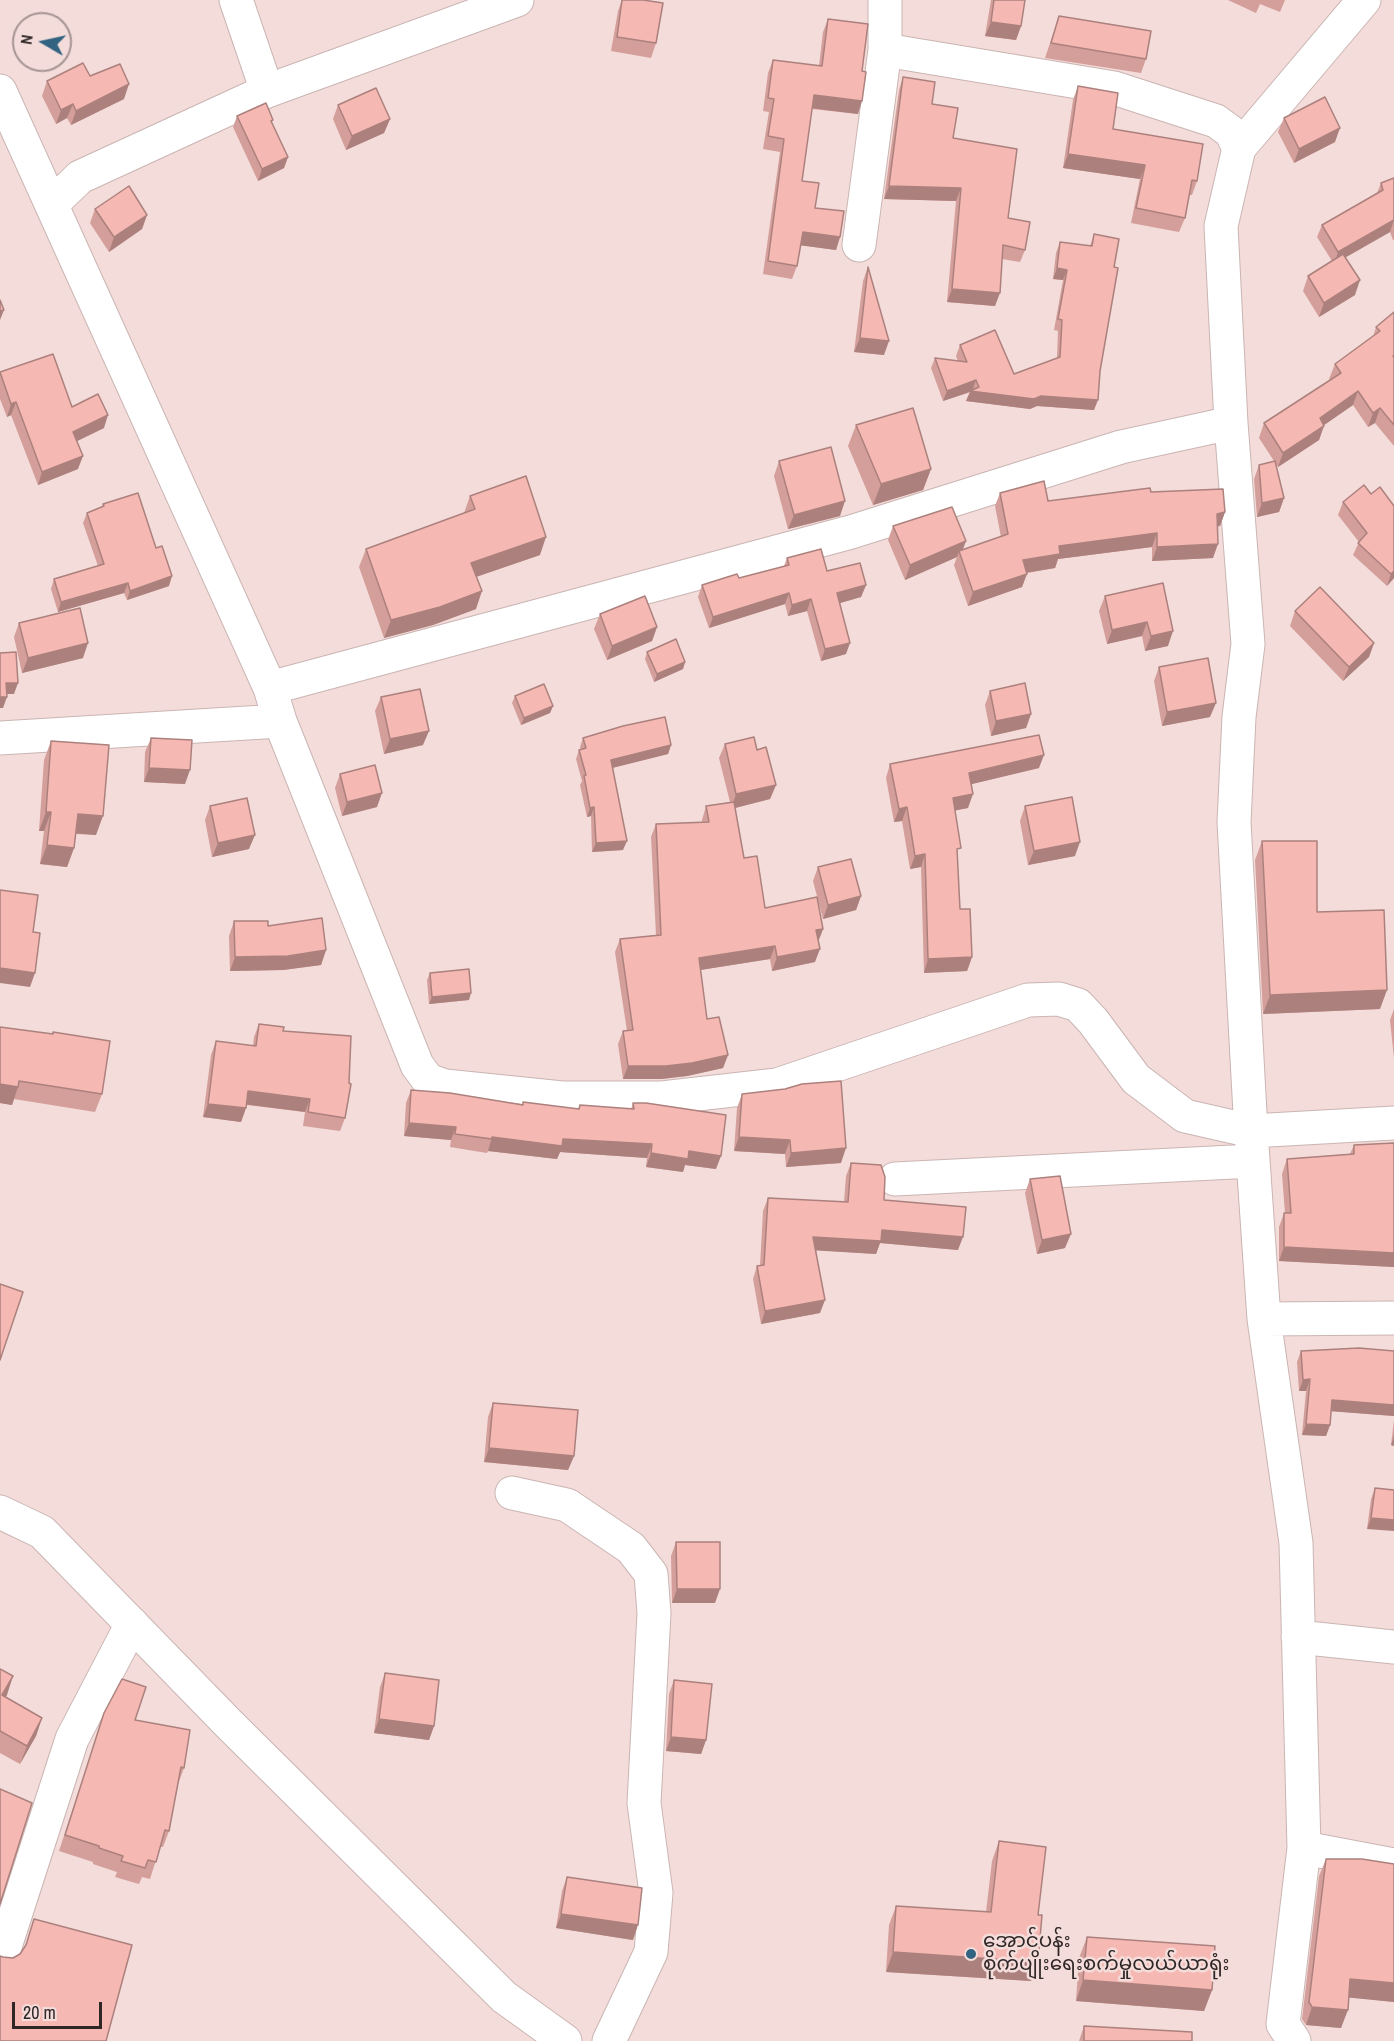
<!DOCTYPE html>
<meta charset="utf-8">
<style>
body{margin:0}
#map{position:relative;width:1394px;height:2041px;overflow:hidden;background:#f3dcda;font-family:"Archivo Narrow",sans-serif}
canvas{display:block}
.north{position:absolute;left:12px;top:12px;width:60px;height:60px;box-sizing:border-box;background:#f3dcda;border:2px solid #a59492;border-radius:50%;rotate:279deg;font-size:16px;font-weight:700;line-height:24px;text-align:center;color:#2f2726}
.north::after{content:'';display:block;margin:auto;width:21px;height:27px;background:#326381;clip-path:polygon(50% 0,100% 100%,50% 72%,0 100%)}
.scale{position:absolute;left:12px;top:2002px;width:90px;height:27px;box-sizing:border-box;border:3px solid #2f2726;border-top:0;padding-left:8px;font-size:18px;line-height:21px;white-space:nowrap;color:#2f2726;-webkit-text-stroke:4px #f3dcda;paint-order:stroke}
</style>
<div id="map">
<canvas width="1394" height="2041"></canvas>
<div class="north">N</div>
<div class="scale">20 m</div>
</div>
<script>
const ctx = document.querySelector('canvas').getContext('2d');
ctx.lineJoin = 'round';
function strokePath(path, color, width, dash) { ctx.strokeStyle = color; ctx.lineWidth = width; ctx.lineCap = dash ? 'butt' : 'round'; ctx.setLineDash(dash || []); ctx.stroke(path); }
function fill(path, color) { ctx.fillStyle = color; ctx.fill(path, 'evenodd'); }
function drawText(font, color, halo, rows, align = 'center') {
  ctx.font = font + ' "Archivo Narrow","Noto Sans Myanmar",sans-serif'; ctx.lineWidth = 5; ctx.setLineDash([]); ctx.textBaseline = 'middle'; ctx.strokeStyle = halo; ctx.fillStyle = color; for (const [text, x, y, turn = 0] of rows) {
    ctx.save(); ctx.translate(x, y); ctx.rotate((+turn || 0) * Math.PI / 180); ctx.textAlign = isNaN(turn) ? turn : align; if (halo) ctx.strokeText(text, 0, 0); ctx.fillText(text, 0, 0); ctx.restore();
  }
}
const minor = new Path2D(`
 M236 0 267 91
 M885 50 1114 88 1216 121 1231 132 1239 148
 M0 91 270 688 280 721 417 1065 428 1080 445 1086 562 1098H662L777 1085 1028 1000 1059 999 1078 1005 1093 1021 1136 1079 1185 1116 1251 1131 1394 1123
 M52 204 80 177 267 91 517 0
 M859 245 885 50V0
 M270 688 851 532 1121 447 1231 423
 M0 738 280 721
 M895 1179 1253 1161
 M1264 1319 1394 1318
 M512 1493 567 1505 631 1548 651 1574 654 1613 644 1803 656 1893 651 1952 609 2041
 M1298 1637 1394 1647
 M1304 1848 1394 1865
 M0 1962 72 1739 132 1624
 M1294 2041 1283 2024 1304 1848 1296 1543 1264 1319 1251 1131 1234 822 1239 717 1248 644 1231 423 1221 226 1239 148 1364 0`);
const major = new Path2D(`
 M0 1512 42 1532 228 1723 504 1997 565 2041`);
strokePath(minor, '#cab5b3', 35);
strokePath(major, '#cab5b3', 35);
strokePath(minor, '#fff', 33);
strokePath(major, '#fff', 33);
fill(new Path2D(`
 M622 0H643L656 43 651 58 611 51 618 11Z
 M991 0H1025L1021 26 1016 40 985 36Z
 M1228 0H1285L1280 12 1260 4 1256 13Z
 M1059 16 1146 59 1141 73 1045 58Z
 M828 19 862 71 858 114 812 109 802 181 815 208 840 237 836 250 800 245 797 266 792 279 763 274 780 152 763 149 769 112 763 111 768 73 773 60 819 66 823 32Z
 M90 76 124 99 71 125 67 118 56 124 42 96 47 81Z
 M903 77 932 104 953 138 1008 218 1025 250 1020 262 1002 259 995 306 947 302 956 201 884 199 899 90Z
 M1078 86 1113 129 1197 181 1192 195H1189L1185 218 1179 232 1131 223 1140 179 1063 168 1073 100Z
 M338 105 390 119 384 133 346 150 333 119Z
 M237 116 272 123 288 157 284 168 258 181 233 127Z
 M1284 118 1335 142 1294 163 1278 132Z
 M1394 178V240H1393L1390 232 1346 257 1355 295 1319 317 1303 291 1308 276 1332 261 1317 237 1322 225 1377 193 1381 183Z
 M95 209 147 215 142 229 109 252 90 223Z
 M1094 234 1114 267 1094 410 1037 406 1030 409 966 401 970 392 943 401 931 368 935 358 958 361 956 356 960 345 1014 374 1057 358 1058 331 1054 330 1063 280 1053 279 1056 253 1060 242 1090 246Z
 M868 267 884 355 854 352 863 281Z
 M1394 312V446L1375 423 1368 427 1353 405 1324 425 1319 440 1278 467 1275 463 1284 498 1279 512 1257 517 1254 479 1259 465 1274 461 1259 438 1264 423 1330 380 1329 379 1335 364 1373 337 1376 327Z
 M0 372 72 407 104 428 77 441 78 469 38 485 11 415 7 417 0 399Z
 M856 425 931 469 923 490 873 505 848 446Z
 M779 461 840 516 788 529 774 476Z
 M1151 492 1225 512 1220 526H1218L1213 558 1152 561V547L1058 559 1055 568 1027 573 1022 587 968 606 954 565 957 557 905 580 888 540 893 526 963 550 1001 537 995 506 1000 493 1048 501Z
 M1371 494 1394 578 1387 586 1353 555 1359 542 1338 515 1343 502Z
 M470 496 540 555 476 577V609L433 625 384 638 359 567 366 549 464 513Z
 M103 504 169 586 127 600 124 593 58 612 51 589 54 579 98 566 83 523 87 513 102 507Z
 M787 558 866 585 861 597 840 603 846 654 821 661 807 611 788 616 785 604 709 628 698 597 702 585 739 578 784 566Z
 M1163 583 1168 646 1145 651 1142 636 1107 644 1099 611 1105 596Z
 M1295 611 1374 643 1369 657 1343 681 1290 626Z
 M600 614 657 627 652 641 607 660 594 629Z
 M19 623 83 658 22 673 14 637Z
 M647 652 685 662 683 669 654 682 645 659Z
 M1159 667 1210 717 1162 726 1154 681Z
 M990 691 1031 714 1026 728 991 736 985 705Z
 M515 696 553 706 550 713 521 725 512 703Z
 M381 697 423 745 384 754 375 711Z
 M151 738 185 784 144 782 145 752Z
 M583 738 671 745 668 754 612 768 623 850 592 852 591 816 587 817 580 785 582 781 576 759 579 750H581L580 747Z
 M51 741 96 835 76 834 74 848 67 867 40 864 44 831H39L44 760Z
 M725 744 757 750 776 785 770 799 735 808 744 858 765 908 823 929 818 942 815 962 772 971 770 959 700 970 707 1019 728 1055 723 1068 687 1076 661 1079H623L618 1044 623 1031H627L615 952 620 939 656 935 651 837 656 824 702 822V820L706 806 730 802 719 758Z
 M890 764 1039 768 971 784 968 808 955 810 960 909 972 957 967 971 924 973 921 867 910 869 902 821 894 822 886 778Z
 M340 774 377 807 342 816 335 788Z
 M210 806 249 849 212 857 205 820Z
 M1025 806 1075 856 1028 865 1020 821Z
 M1262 841 1317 912 1380 1009 1263 1014 1255 860Z
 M818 867 861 896 856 910 823 919 813 881Z
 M234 921 268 926 326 950 321 965 283 970 230 971 229 936Z
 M430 973 469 1000 429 1004 427 980Z
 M1394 1009V1058L1390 1020Z
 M259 1024 283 1031 345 1118 340 1131 303 1126 305 1112 247 1105 241 1122 203 1117 211 1055 216 1041 253 1046 254 1037Z
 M0 1027 102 1094 95 1112 14 1099 12 1105 0 1103Z
 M411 1090 522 1104 578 1109 580 1105 631 1109 633 1103 716 1169 685 1165 683 1172 646 1167 647 1158 560 1152 557 1159 488 1151 487 1153 450 1147 451 1140 404 1136 406 1103Z
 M742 1094 841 1163 786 1167 785 1154 734 1151 737 1108Z
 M1394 1143V1267L1279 1261V1227L1284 1213H1285L1282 1174 1287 1159 1350 1154 1354 1145Z
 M851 1163 884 1200 958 1250 880 1243 876 1254 816 1250 820 1313 761 1324 753 1279 757 1266H760L763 1211 768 1198 844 1202 846 1176Z
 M1030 1179 1065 1248 1037 1254 1025 1193Z
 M1301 1351H1394V1416L1331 1411 1330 1425 1326 1436 1302 1435 1306 1391H1299L1297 1362Z
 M493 1403 574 1456 568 1470 484 1462 488 1417Z
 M1394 1420V1446L1391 1445Z
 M1375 1488 1394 1490 1367 1529 1371 1499Z
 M676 1542 715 1603H672L671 1556Z
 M0 1669 7 1695 5 1697 42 1718 36 1736 20 1764 0 1753Z
 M385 1673 434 1726 429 1740 374 1733 380 1687Z
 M674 1680 706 1740 701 1754 666 1751 669 1694Z
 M104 1713 135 1720 184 1768 178 1784 169 1831 163 1847H160L150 1879 142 1877 139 1884 115 1877 117 1872 93 1864V1862L59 1851Z
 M999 1841 1038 1915 1031 1981 886 1972 889 1925 896 1906 986 1912 992 1861Z
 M1326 1859 1394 1864V2002L1349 1997 1341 2028 1306 2025 1302 2019 1319 1876Z
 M567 1877 633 1940 556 1928 562 1891Z
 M1087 1937 1212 1990 1204 2011 1076 2001 1079 1958Z
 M1084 2026 1192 2041H1079Z`), '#d49e9a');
fill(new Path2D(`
 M991 22 1021 26 1016 40 985 36Z
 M129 84 124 99 71 125 76 111Z
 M814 95 862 101 858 114 810 108Z
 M73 104 67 118 56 124 61 110Z
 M390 119 384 133 346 150 352 136Z
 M1340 128 1335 142 1294 163 1299 149Z
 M1068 154 1145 165 1140 179 1063 168Z
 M288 157 284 168 258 181 262 169Z
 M889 186 961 188 956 201 884 199Z
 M147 215 142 229 109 252 114 237Z
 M1394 220 1390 232 1334 264 1338 252Z
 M803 232 840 237 836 250 798 245Z
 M1057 268 1067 270 1063 280 1053 279Z
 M1360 280 1355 295 1319 317 1324 303Z
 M952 289 1000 293 995 306 947 302Z
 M4 310 0 320V311Z
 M860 338 889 341 884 355 854 352Z
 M976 380 972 391 1098 400 1094 410 1037 406 1030 409 966 401 970 392 943 401 947 391Z
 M1358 391 1353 405 1317 430 1324 426 1319 440 1278 467 1283 453 1320 418Z
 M16 402 11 415 7 417 11 404Z
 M1380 408 1375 423 1368 427 1373 413Z
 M108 415 104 428 69 445 73 432Z
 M83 456 78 469 38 485 42 472Z
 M931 469 923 490 873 505 881 484Z
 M1284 498 1279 512 1257 517 1262 503Z
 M845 501 840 516 788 529 794 515Z
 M1225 512 1220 526 1212 528 1217 514Z
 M1157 533 1152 547 1058 559 1055 568 1018 574 1023 560 1059 546Z
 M546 537 540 555 464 581 471 563Z
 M966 541 961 555 959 551 957 557 905 580 910 565Z
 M1218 544 1213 558 1152 561 1157 547Z
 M1394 571V578L1387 586 1391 574Z
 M1027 574 1022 587 968 606 973 592Z
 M172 576 169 586 127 600 130 591Z
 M128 583 124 593 58 612 61 602Z
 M866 585 861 597 833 605 837 593Z
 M482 591 476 609 433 625 384 638 391 620Z
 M789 593 785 604 709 628 713 617Z
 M811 599 807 611 788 616 792 605Z
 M1147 622 1142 636 1107 644 1112 630Z
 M657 627 652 641 607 660 612 646Z
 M1173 631 1168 646 1145 651 1151 636Z
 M88 643 83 658 22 673 28 658Z
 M850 643 846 654 821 661 825 649Z
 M1374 643 1369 657 1343 681 1349 667Z
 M685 662 683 669 654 682 657 674Z
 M6 683H18L14 694H2Z
 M0 697H7L3 708H0Z
 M1216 703 1210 717 1162 726 1167 712Z
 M553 706 550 713 521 725 524 718Z
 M1031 714 1026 728 991 736 996 721Z
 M429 731 423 745 384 754 390 739Z
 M671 745 668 754 608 769 611 760Z
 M1044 755 1039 768 964 786 969 773Z
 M149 768 190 770 185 784 144 782Z
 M776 785 770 799 731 809 736 794Z
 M382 793 377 807 342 816 347 802Z
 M973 794 968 808 948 812 953 798Z
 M594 807 591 816 587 817 590 808Z
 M907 807 902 821 894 822 899 809Z
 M46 812H51L44 831H39Z
 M78 814 103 816 96 835 71 833Z
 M255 835 249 849 212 857 218 843Z
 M627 841 623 850 592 852 596 843Z
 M1080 842 1075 856 1028 865 1034 851Z
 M47 845 74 848 67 867 40 864Z
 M925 854 921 867 910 869 915 856Z
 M861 896 856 910 823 919 828 905Z
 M823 929 818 942 816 930Z
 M775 946 770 959 694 971 699 958Z
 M820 949 815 962 772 971 777 957Z
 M326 950 321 965 283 970 230 971 235 957Z
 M972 957 967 971 924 973 928 959Z
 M0 968 35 973 30 987 0 983Z
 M1387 990 1380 1009 1263 1014 1270 995Z
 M471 993 469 1000 429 1004 432 997Z
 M728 1055 723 1068 687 1076 661 1079H623L628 1066Z
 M0 1084 18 1087 12 1105 0 1103Z
 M248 1091 310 1099 305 1112 243 1104Z
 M208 1104 246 1108 241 1122 203 1117Z
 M409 1123 456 1127 451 1140 404 1136Z
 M492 1137 563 1139 652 1144 647 1158 560 1152 557 1159 488 1151Z
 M739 1137 790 1140 785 1154 734 1151Z
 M846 1148 841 1163 786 1167 791 1153Z
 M689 1151 721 1156 716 1169 685 1165 683 1172 646 1167 651 1153Z
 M882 1230 963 1237 958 1250 880 1243 876 1254 809 1250 813 1237Z
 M1071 1234 1065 1248 1037 1254 1042 1240Z
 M1284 1247 1394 1253V1267L1279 1261Z
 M825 1300 820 1313 761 1324 765 1311Z
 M1310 1379 1306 1391H1299L1303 1380Z
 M1332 1400 1394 1405V1416L1328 1411Z
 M1306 1424 1330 1425 1326 1436 1302 1435Z
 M1394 1436V1446L1391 1445Z
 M489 1448 574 1456 568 1470 484 1462Z
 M1371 1518 1394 1520V1531L1367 1529Z
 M677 1589H720L715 1603H672Z
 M13 1676 7 1695 0 1706 2 1695Z
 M42 1718 36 1736 20 1764 27 1746Z
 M379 1719 434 1726 429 1740 374 1733Z
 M671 1737 706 1740 701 1754 666 1751Z
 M561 1914 638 1925 633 1940 556 1928Z
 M893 1952 1038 1962 1031 1981 886 1972Z
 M1350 1979 1394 1983V2002L1343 1997Z
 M1083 1980 1212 1990 1204 2011 1076 2001Z
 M1312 2007 1348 2010 1341 2028 1306 2025Z`), '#ac817d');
const building = new Path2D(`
 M622 0H643L663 3 656 43 617 37Z
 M994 0H1025L1021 26 991 22Z
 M1059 16 1151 31 1146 59 1051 43Z
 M828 19 868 24 862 71 866 72 862 101 814 95 802 181 819 183 815 208 844 211 840 237 803 232 797 266 768 261 784 139 768 136 774 99 768 98 773 60 822 66Z
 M83 63 90 76 120 64 129 84 76 111 73 104 61 110 47 81Z
 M903 77 935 82 932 104 958 108 953 138 1017 149 1008 218 1030 222 1025 250 1003 245 1000 293 952 289 961 188 889 186Z
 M1078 86 1118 93 1113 129 1203 144 1197 181 1192 180 1185 218 1136 208 1145 165 1068 154Z
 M376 88 390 119 352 136 338 105Z
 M1325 97 1340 128 1299 149 1284 118Z
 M266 103 273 120 271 121 288 157 262 169 237 116Z
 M1394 178V220L1338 252 1322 225 1383 190 1381 183Z
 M129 186 147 215 114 237 95 209Z
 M1094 234 1119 239 1114 267 1118 268 1100 371 1098 400 1041 396 1034 399 970 391 979 387 976 380 947 391 935 358 967 362 960 345 995 330 1014 374 1060 357 1062 320 1058 319 1067 270 1057 268 1060 242 1092 246Z
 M1343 254 1360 280 1324 303 1308 276Z
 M868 267 889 341 860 338Z
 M0 300 4 310 0 311Z
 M1394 312V355L1393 356 1394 358V425L1380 408 1373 413 1358 391 1320 418 1324 426 1283 453 1264 423 1341 373 1335 364 1380 331 1376 327Z
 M53 354 72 407 98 394 108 415 73 432 83 456 42 472 16 402 11 404 0 372Z
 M913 408 931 469 881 484 856 425Z
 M831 447 845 501 794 515 779 461Z
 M1275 461 1284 498 1262 503 1259 465Z
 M526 476 546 537 471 563 482 591 440 607 391 620 366 549 475 509 470 496Z
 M1044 481 1048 501 1150 488 1151 492 1223 489 1225 512 1217 514 1218 544 1157 547V533L1059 546 1060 554 1023 560 1027 574 973 592 959 551 1008 534 1000 493Z
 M1364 485 1371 494 1380 487 1394 506V571L1391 574 1358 543 1367 533 1343 502Z
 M138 493 156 548 162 546 172 576 130 591 128 583 61 602 54 579 104 564 87 513 104 506 103 504Z
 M952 507 966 541 910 565 893 526Z
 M821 549 827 571 860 563 866 585 837 593 850 643 825 649 811 599 792 605 789 593 713 617 702 585 737 574 739 578 789 565 787 558Z
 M1163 583 1173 631 1151 636 1147 622 1112 630 1105 596Z
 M1320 587 1374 643 1349 667 1295 611Z
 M645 596 657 627 612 646 600 614Z
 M80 608 88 643 28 658 19 623Z
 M676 639 685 662 657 674 647 652Z
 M16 652 18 683H6L7 697H0V653Z
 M1208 658 1216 703 1167 712 1159 667Z
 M1025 683 1031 714 996 721 990 691Z
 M544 684 553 706 524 718 515 696Z
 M420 689 429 731 390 739 381 697Z
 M665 717 671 745 611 760 627 841 596 843 594 807 590 808 584 776 586 775 579 750 586 748 583 738 623 726Z
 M1039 735 1044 755 969 773 973 794 953 798 961 848 957 849 960 909H970L972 957 928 959 925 854 915 856 907 807 899 809 890 764Z
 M754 737 757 750 766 747 776 785 736 794 725 744Z
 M151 738 192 740 190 770 149 768Z
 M51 741 109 745 103 816 78 814 74 848 47 845 51 812H46Z
 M375 765 382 793 347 802 340 774Z
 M1072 797 1080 842 1034 851 1025 806Z
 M247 798 255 835 218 843 210 806Z
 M734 802 744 858 757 856 765 908 817 897 823 929 816 930 820 949 777 957 775 946 699 958 707 1019 719 1017 728 1055 692 1063 666 1066H628L623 1031 633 1030 620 939 661 935 656 824 709 822 706 806Z
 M1262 841H1317V912L1384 910 1387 990 1270 995Z
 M851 859 861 896 828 905 818 867Z
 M0 890 38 895 33 932 40 933 35 973 0 968Z
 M322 918 326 950 288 956 235 957 234 921H268V926Z
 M469 969 471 993 432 997 430 973Z
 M259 1024 284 1027 283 1031 351 1036 349 1083 351 1084 345 1118 308 1112 310 1099 248 1091 246 1108 208 1104 216 1041 256 1046Z
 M0 1027 53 1034V1032L110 1041 102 1094 19 1081 18 1087 0 1084Z
 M841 1081 846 1148 791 1153 790 1140 739 1137 742 1094 785 1089 802 1084Z
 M411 1090 450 1093 523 1105V1102L579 1109 580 1105 634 1109 633 1103H646L726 1115 721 1156 689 1151 688 1159 651 1153 652 1144 563 1139 562 1146 492 1137V1139L455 1134 456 1127 409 1123Z
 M1394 1143V1253L1284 1247V1213H1291L1287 1159 1354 1154V1145Z
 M851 1163 881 1165 885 1177 884 1200 966 1207 963 1237 882 1230 881 1241 813 1237 825 1300 765 1311 757 1266 764 1265 768 1198 848 1202Z
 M1060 1176 1071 1234 1042 1240 1030 1179Z
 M0 1284 23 1292 0 1360Z
 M1359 1348 1394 1351V1405L1332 1400 1330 1425 1306 1424 1310 1379 1303 1380 1301 1351Z
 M493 1403 578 1410 574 1456 489 1448Z
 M1375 1488 1394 1490V1520L1371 1518Z
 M676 1542H720V1589H677Z
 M0 1669 13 1676 2 1695 42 1718 27 1746 0 1731Z
 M385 1673 439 1680 434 1726 379 1719Z
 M122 1679 146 1687 135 1720 190 1730 184 1768 181 1767 169 1831 165 1830 156 1862 148 1860 145 1868 121 1861 123 1856 99 1848V1846L65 1835 104 1713Z
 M674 1680 712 1684 706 1740 671 1737Z
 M0 1789 32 1803 0 1904Z
 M999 1841 1046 1847 1038 1915H1042L1038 1962 893 1952 896 1906 991 1912Z
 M1326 1859H1362L1394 1864V1983L1350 1979 1348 2010 1312 2007 1309 2002Z
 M567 1877 642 1888 638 1925 561 1914Z
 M34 1919 132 1945 106 2041H0V1956L3 1957 13 1958 20 1954 26 1945Z
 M1087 1937 1215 1946 1212 1990 1083 1980Z
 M1084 2026 1192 2032V2041H1084Z`);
fill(building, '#f6b8b3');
strokePath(building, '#ac817d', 1.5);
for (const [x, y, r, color] of [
 [971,1954,6,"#326381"]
]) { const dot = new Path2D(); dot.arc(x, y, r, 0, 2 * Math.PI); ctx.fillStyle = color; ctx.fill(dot); strokePath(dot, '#f3dcda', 2); }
drawText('20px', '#2f2726', '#f3dcda', [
 ["အောင်ပန်း",983,1942],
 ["စိုက်ပျိုးရေးစက်မှုလယ်ယာရုံး",983,1965]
], 'left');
</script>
